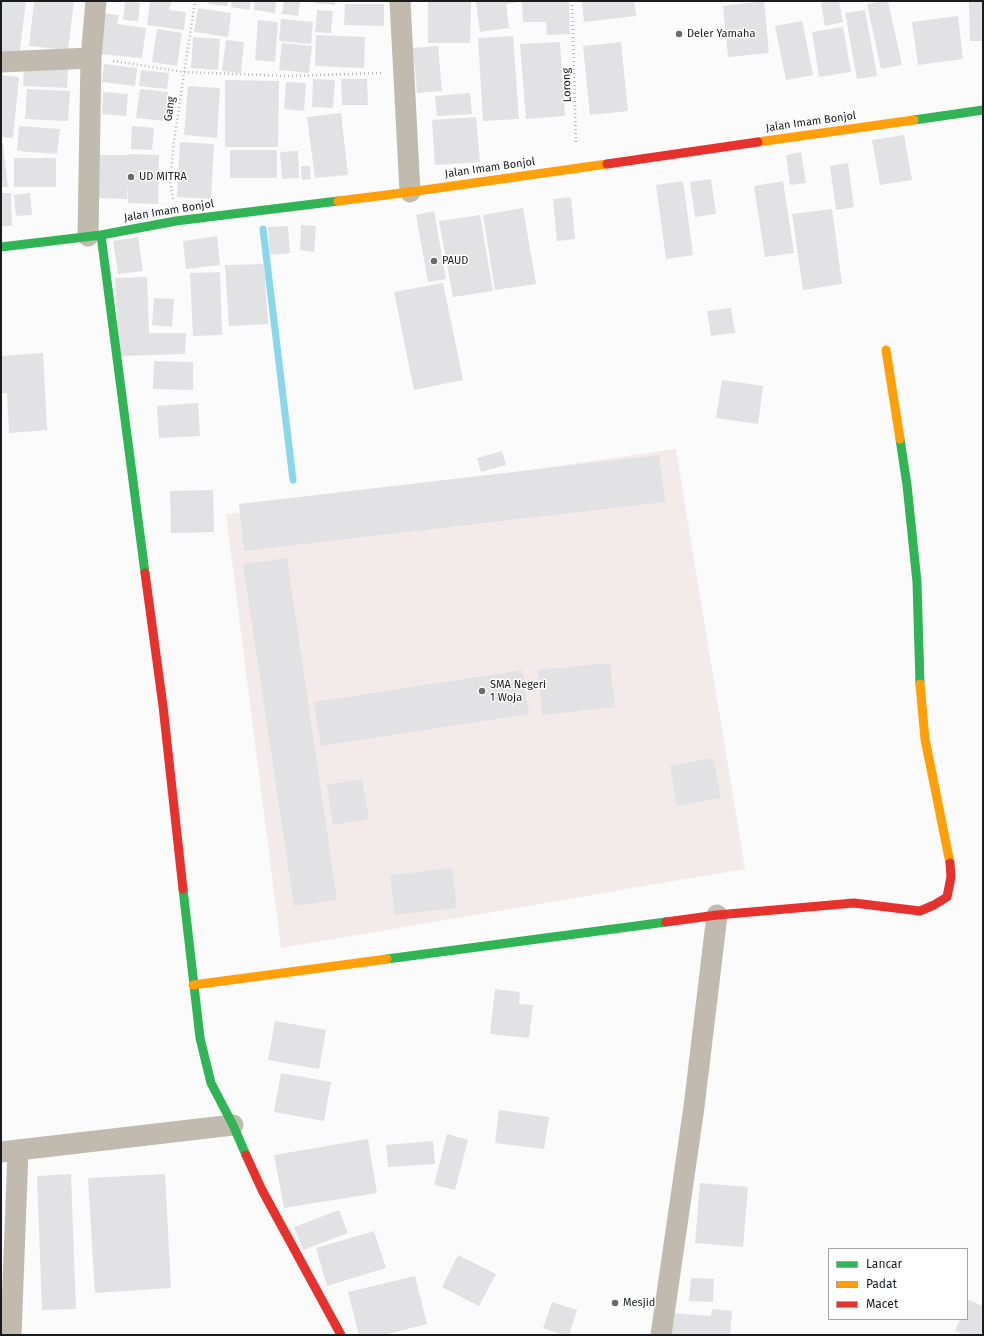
<!DOCTYPE html>
<style>
body{margin:0}
#map{position:relative;width:984px;height:1336px;overflow:hidden;background:#fbfbfc;font-family:"Fira Sans",sans-serif}
canvas{display:block}
.frame{position:absolute;inset:0;border:2px solid #191c1f;pointer-events:none}
.legend{position:absolute;left:828px;top:1248px;width:140px;height:72px;box-sizing:border-box;background:#fff;border:1px solid #a3a4a5;margin:0;padding:5px 7px;list-style:none;font-size:12px;color:#191c1f}
.legend li{display:flex;align-items:center;gap:8px;height:20px}
.legend b{width:20px;border:1px solid #a3a4a5}
</style>
<div id="map">
<canvas width="984" height="1336"></canvas>
<div class="frame"></div>
<ul class="legend">
<li><b style="height:5px;background:#30b455"></b>Lancar</li>
<li><b style="height:5px;background:#ff9f0a"></b>Padat</li>
<li><b style="height:5px;background:#e5322d"></b>Macet</li>
</ul>
</div>
<script>
const ctx = document.querySelector('canvas').getContext('2d');
ctx.lineJoin = 'round';
function fill(path, color) { ctx.fillStyle = color; ctx.fill(path, 'evenodd'); }
function strokePath(path, color, width, dash) { ctx.strokeStyle = color; ctx.lineWidth = width; ctx.lineCap = dash ? 'butt' : 'round'; ctx.setLineDash(dash || []); ctx.stroke(path); }
function drawText(font, color, halo, rows, align = 'center') {
  ctx.font = font + ' "Fira Sans",sans-serif'; ctx.lineWidth = 3; ctx.setLineDash([]); ctx.textBaseline = 'middle'; ctx.strokeStyle = halo; ctx.fillStyle = color; for (const [text, x, y, turn = 0] of rows) {
    ctx.save(); ctx.translate(x, y); ctx.rotate((+turn || 0) * Math.PI / 180); ctx.textAlign = isNaN(turn) ? turn : align; if (halo) ctx.strokeText(text, 0, 0); ctx.fillText(text, 0, 0); ctx.restore();
  }
}
fill(new Path2D(`
 M676 449 745 869 281 948 226 514Z`), '#f3ebe9');
strokePath(new Path2D(`
 M263 229 293 480`), '#8ad6ea', 7);
fill(new Path2D(`
 M1 1H26L19 57 1 54Z
 M34 1H74L68 50 29 46Z
 M150 1 171 2 169 10 186 12 184 30 147 25Z
 M208 1H228L227 6 208 4Z
 M232 1H251L249 10 231 7Z
 M255 1H276L275 13 254 10Z
 M284 1H300L298 16 282 14Z
 M314 1H335V5L314 3Z
 M428 1H471L470 43H428Z
 M476 1H520V2L506 4 509 28 480 32Z
 M522 1H569L570 34 547 35 546 22H523Z
 M582 1H634L636 16 584 22Z
 M764 1 769 53 728 57 723 6Z
 M830 1H839L843 22 825 26 821 3Z
 M882 1H888L902 65 881 69 867 4Z
 M969 1H983V41H970Z
 M125 2 140 3 138 21 123 20Z
 M345 4H384V26L344 25Z
 M198 8 231 13 228 37 194 32Z
 M317 10 333 11 331 33 315 32Z
 M865 10 877 76 857 79 845 13Z
 M103 13 119 15 117 24 146 28 142 58 99 54Z
 M958 16 963 59 918 65 912 22Z
 M281 19 313 22 311 44 279 41Z
 M258 20 278 22 275 62 255 60Z
 M802 21 813 75 786 80 775 26Z
 M843 27 851 72 819 77 812 32Z
 M157 29 182 33 177 66 152 62Z
 M316 35 365 37 364 68 315 66Z
 M513 36 519 119 483 121 478 38Z
 M193 37 220 39 218 70 191 68Z
 M226 40 244 42 241 73 222 71Z
 M560 42 565 116 526 119 520 44Z
 M621 42 628 111 590 115 583 46Z
 M282 43 312 46 309 73 279 70Z
 M438 46 442 91 417 93 413 48Z
 M104 64 137 68 135 86 102 82Z
 M24 67 68 69 67 88 23 86Z
 M141 70 169 73 167 89 139 86Z
 M1 75 19 77 13 138 1 137Z
 M313 79 335 80 333 108 312 107Z
 M341 79H367L368 105H342Z
 M225 80 279 81 278 147H225Z
 M286 82 306 83 304 111 284 109Z
 M188 86 220 88 217 138 184 135Z
 M27 89 70 91 68 121 25 119Z
 M140 89 168 92 165 121 136 118Z
 M103 92 128 94 126 116 102 114Z
 M470 93 472 114 437 116 435 96Z
 M341 113 348 175 315 178 307 117Z
 M476 117 480 162 435 165 432 120Z
 M19 126 60 129 57 154 17 151Z
 M132 126 154 128 152 150 131 149Z
 M904 135 912 180 880 185 872 140Z
 M180 142 214 144 211 199 177 197Z
 M1 143H3L8 187H1Z
 M230 150H277V178H230Z
 M298 151 299 178 282 179 280 152Z
 M801 152 806 183 790 185 786 155Z
 M129 154 159 155 158 204 128 203V184L127 199 96 198 97 155H129Z
 M14 158H56V187H14Z
 M848 163 854 207 836 210 830 166Z
 M301 166H310L311 179 302 180Z
 M711 179 716 214 695 217 690 182Z
 M683 181 693 255 666 259 656 185Z
 M783 181 794 253 765 257 754 186Z
 M1 193H11L12 226H1Z
 M30 193 32 215 16 216 14 195Z
 M571 197 575 239 557 241 553 199Z
 M523 208 536 284 495 290 483 215Z
 M832 209 842 284 803 290 792 214Z
 M434 211 446 279 428 282 416 215Z
 M480 215 493 291 453 297 439 221Z
 M301 225 316 226 314 252 300 250Z
 M288 226 290 253 270 255 268 227Z
 M217 236 220 265 186 269 183 241Z
 M138 237 143 271 118 274 113 241Z
 M264 264 268 324 229 326 225 265Z
 M220 272 222 335 193 336 190 273Z
 M147 277 149 333H186L185 354 119 356 115 278Z
 M443 283 463 380 414 390 394 292Z
 M154 298 174 299 172 327 152 325Z
 M731 308 735 333 711 336 707 311Z
 M43 353 47 430 9 433 7 393H1V356Z
 M154 361 193 362V390L153 389Z
 M722 380 763 386 758 424 716 418Z
 M198 403 200 436 159 438 157 406Z
 M502 451 506 465 481 472 477 458Z
 M659 455 665 502 244 551 239 504Z
 M213 490 214 532 171 533 170 491Z
 M287 558 337 900 294 906 243 564Z
 M610 663 615 707 542 715 538 670Z
 M522 670 529 714 321 746 314 702Z
 M713 758 721 798 677 806 670 766Z
 M362 779 369 819 333 825 327 785Z
 M452 868 457 908 395 915 390 875Z
 M495 989 520 992 519 1004 533 1005 529 1038 490 1034Z
 M275 1021 326 1030 319 1069 268 1060Z
 M281 1073 331 1082 324 1121 274 1112Z
 M499 1110 549 1117 544 1149 495 1143Z
 M447 1134 468 1140 455 1190 434 1185Z
 M368 1139 377 1193 284 1208 274 1155Z
 M433 1141 435 1164 388 1167 386 1145Z
 M71 1174 76 1309 42 1310 37 1176Z
 M165 1174 171 1288 95 1293 88 1178Z
 M700 1183 748 1187 743 1247 695 1243Z
 M339 1210 348 1233 303 1250 294 1227Z
 M374 1231 386 1268 327 1286 316 1248Z
 M458 1255 496 1274 479 1306 442 1287Z
 M415 1276 427 1324 383 1335H359L348 1292Z
 M691 1278 714 1279 713 1302 689 1301Z
 M969 1300 983 1306V1329L980 1335H965L955 1331 960 1319H967V1304Z
 M552 1302 577 1310 569 1335H563L543 1328Z
 M712 1309 732 1311 730 1335 670 1334 672 1313 711 1316Z`), '#e2e2e5');
strokePath(new Path2D(`
 M572 1 576 145
 M113 61 184 72 290 76 383 73
 M173 199 170 182 174 141 195 1`), '#bab6b0', 2.5, [1, 3]);
strokePath(new Path2D(`
 M400 1 410 192
 M1 62 91 58
 M88 236 91 58 96 1
 M1 1152 233 1125
 M11 1335 18 1151
 M661 1335 694 1107 717 915`), '#c0bbae', 21);
strokePath(new Path2D(`
 M914 120 983 110
 M101 235 145 573
 M1 247 101 235 176 221 338 201
 M900 439 907 485 917 582 920 684
 M183 889 200 1038 211 1083 233 1125 246 1155
 M387 959 666 922`), '#30b455', 9);
strokePath(new Path2D(`
 M758 142 914 120
 M338 201 410 192 607 164
 M886 350 900 439
 M920 684 925 739 950 863
 M193 985 387 959`), '#ff9f0a', 9);
strokePath(new Path2D(`
 M607 164 758 142
 M145 573 163 706 183 889
 M666 922 717 915 854 903 920 911 934 905 947 897 951 877 950 863
 M246 1155 262 1190 341 1335`), '#e5322d', 9);
for (const [x, y, r, color] of [
 [679,34,4,"#686a6c"],
 [131,177,4,"#686a6c"],
 [434,261,4,"#686a6c"],
 [482,691,4,"#686a6c"],
 [615,1303,4,"#686a6c"]
]) { const dot = new Path2D(); dot.arc(x, y, r, 0, 2 * Math.PI); ctx.fillStyle = color; ctx.fill(dot); strokePath(dot, '#fff', 1.5); }
drawText('11px', '#191c1f', '#fff', [
 ["Deler Yamaha",687,34],
 ["UD MITRA",139,177],
 ["PAUD",442,261],
 ["SMA Negeri",490,685],
 ["1 Woja",490,698],
 ["Mesjid",623,1303]
], 'left');
drawText('11px', '#191c1f', '#fff', [
 ["Lorong",567,85,-92],
 ["Gang",170,109,-82],
 ["Jalan Imam Bonjol",811,122,-8],
 ["Jalan Imam Bonjol",490,168,-8],
 ["Jalan Imam Bonjol",169,211,-9]
]);
</script>
